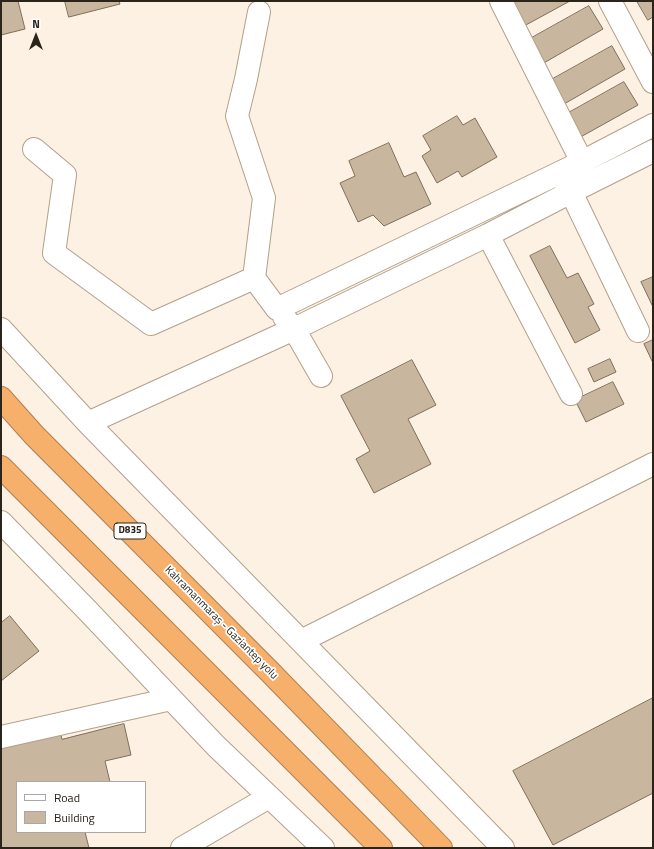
<!DOCTYPE html>
<meta charset="utf-8">
<style>
body{margin:0}
#map{position:relative;width:654px;height:849px;overflow:hidden;background:#fcf1e3;font-family:"Titillium Web",sans-serif}
canvas{display:block}
.frame{position:absolute;inset:0;border:2px solid #2b241b;pointer-events:none}
.legend{position:absolute;left:16px;top:781px;width:130px;height:52px;box-sizing:border-box;background:#fff;border:1px solid #aaa7a4;margin:0;padding:5px 7px;list-style:none;font-size:12px;color:#2b241b}
.legend li{display:flex;align-items:center;gap:8px;height:20px}
.legend b{width:20px;border:1px solid #aaa7a4}
.north{position:absolute;left:16px;top:16px;width:40px;height:40px;-webkit-text-stroke:3px #fff;paint-order:stroke;rotate:0deg;font-size:11px;font-weight:700;line-height:16px;text-align:center;color:#2b241b}
.north::after{content:'';display:block;margin:auto;width:14px;height:18px;background:#2b241b;clip-path:polygon(50% 0,100% 100%,50% 72%,0 100%)}
</style>
<div id="map">
<canvas width="654" height="849"></canvas>
<div class="frame"></div>
<ul class="legend">
<li><b style="height:5px;background:#fff"></b>Road</li>
<li><b style="height:11px;background:#c8b69f"></b>Building</li>
</ul>
<div class="north">N</div>
</div>
<script>
const ctx = document.querySelector('canvas').getContext('2d');
ctx.lineJoin = 'round';
function fill(path, color) { ctx.fillStyle = color; ctx.fill(path, 'evenodd'); }
function strokePath(path, color, width, dash) { ctx.strokeStyle = color; ctx.lineWidth = width; ctx.lineCap = dash ? 'butt' : 'round'; ctx.setLineDash(dash || []); ctx.stroke(path); }
function drawText(font, color, halo, rows, align = 'center') {
  ctx.font = font + ' "Titillium Web",sans-serif'; ctx.lineWidth = 3.5; ctx.setLineDash([]); ctx.textBaseline = 'middle'; ctx.strokeStyle = halo; ctx.fillStyle = color; for (const [text, x, y, turn = 0] of rows) {
    ctx.save(); ctx.translate(x, y); ctx.rotate((+turn || 0) * Math.PI / 180); ctx.textAlign = isNaN(turn) ? turn : align; if (halo) ctx.strokeText(text, 0, 0); ctx.fillText(text, 0, 0); ctx.restore();
  }
}
const building = new Path2D(`
 M1 1H18L25 29 1 35Z
 M65 1H119L120 4 69 17Z
 M514 1H570L524 26 511 3Z
 M637 1H653V17L648 20Z
 M589 6 603 29 542 64 528 40Z
 M612 46 625 69 564 104 551 80Z
 M624 82 638 105 577 139 563 116Z
 M457 116 463 125 475 118 497 157 462 177 458 171 437 183 422 156 431 150 423 136Z
 M389 143 404 177 416 172 431 204 384 226 373 215 358 222 340 183 355 176 349 161Z
 M550 246 567 278 578 273 594 304 588 307 600 330 575 343 530 256Z
 M653 277V307L641 282Z
 M653 340V363L644 344Z
 M610 359 616 372 594 382 588 369Z
 M412 360 436 405 408 419 431 464 374 493 356 459 370 451 341 396Z
 M613 382 624 404 586 422 575 400Z
 M10 616 39 651 1 681V623Z
 M653 698V793L553 845 513 771Z
 M124 724 131 755 105 761 110 782H17V832H85L89 848H1V746L60 732 62 739Z`);
fill(building, '#c8b69f');
strokePath(building, '#7f6e59', 1);
const minor = new Path2D(`
 M501 1 582 162
 M610 1 653 82
 M34 149 65 175 54 253 151 324 254 278 277 309 582 162 653 125
 M563 179 571 192 638 331
 M488 235 571 394
 M254 278 264 198 237 116 246 79 259 12
 M284 317 294 329 321 376
 M1 329 88 423 503 848
 M88 423 294 329 488 235 571 192 653 151
 M1 522 87 610 216 746 323 848
 M301 641 653 464
 M1 737 171 699
 M182 848 269 797`);
const highway = new Path2D(`
 M1 398 34 435 273 675 441 848
 M1 467 381 848`);
strokePath(minor, '#b3a08a', 24);
strokePath(highway, '#af7f50', 24);
strokePath(minor, '#fff', 22);
strokePath(highway, '#f6b06c', 22);
for (const [x, y, w] of [
 [130,531,32]
]) { const box = new Path2D(); box.roundRect(x - w / 2, y - 8, w, 16, 3); ctx.fillStyle = '#fff'; ctx.fill(box); strokePath(box, '#2b241b', 1); }
drawText('bold 10px', '#2b241b', null, [
 ["D835",130,531]
]);
drawText('11px', '#2b241b', '#fff', [
 ["Kahramanmaraş - Gaziantep yolu",221,623,45]
]);
</script>
